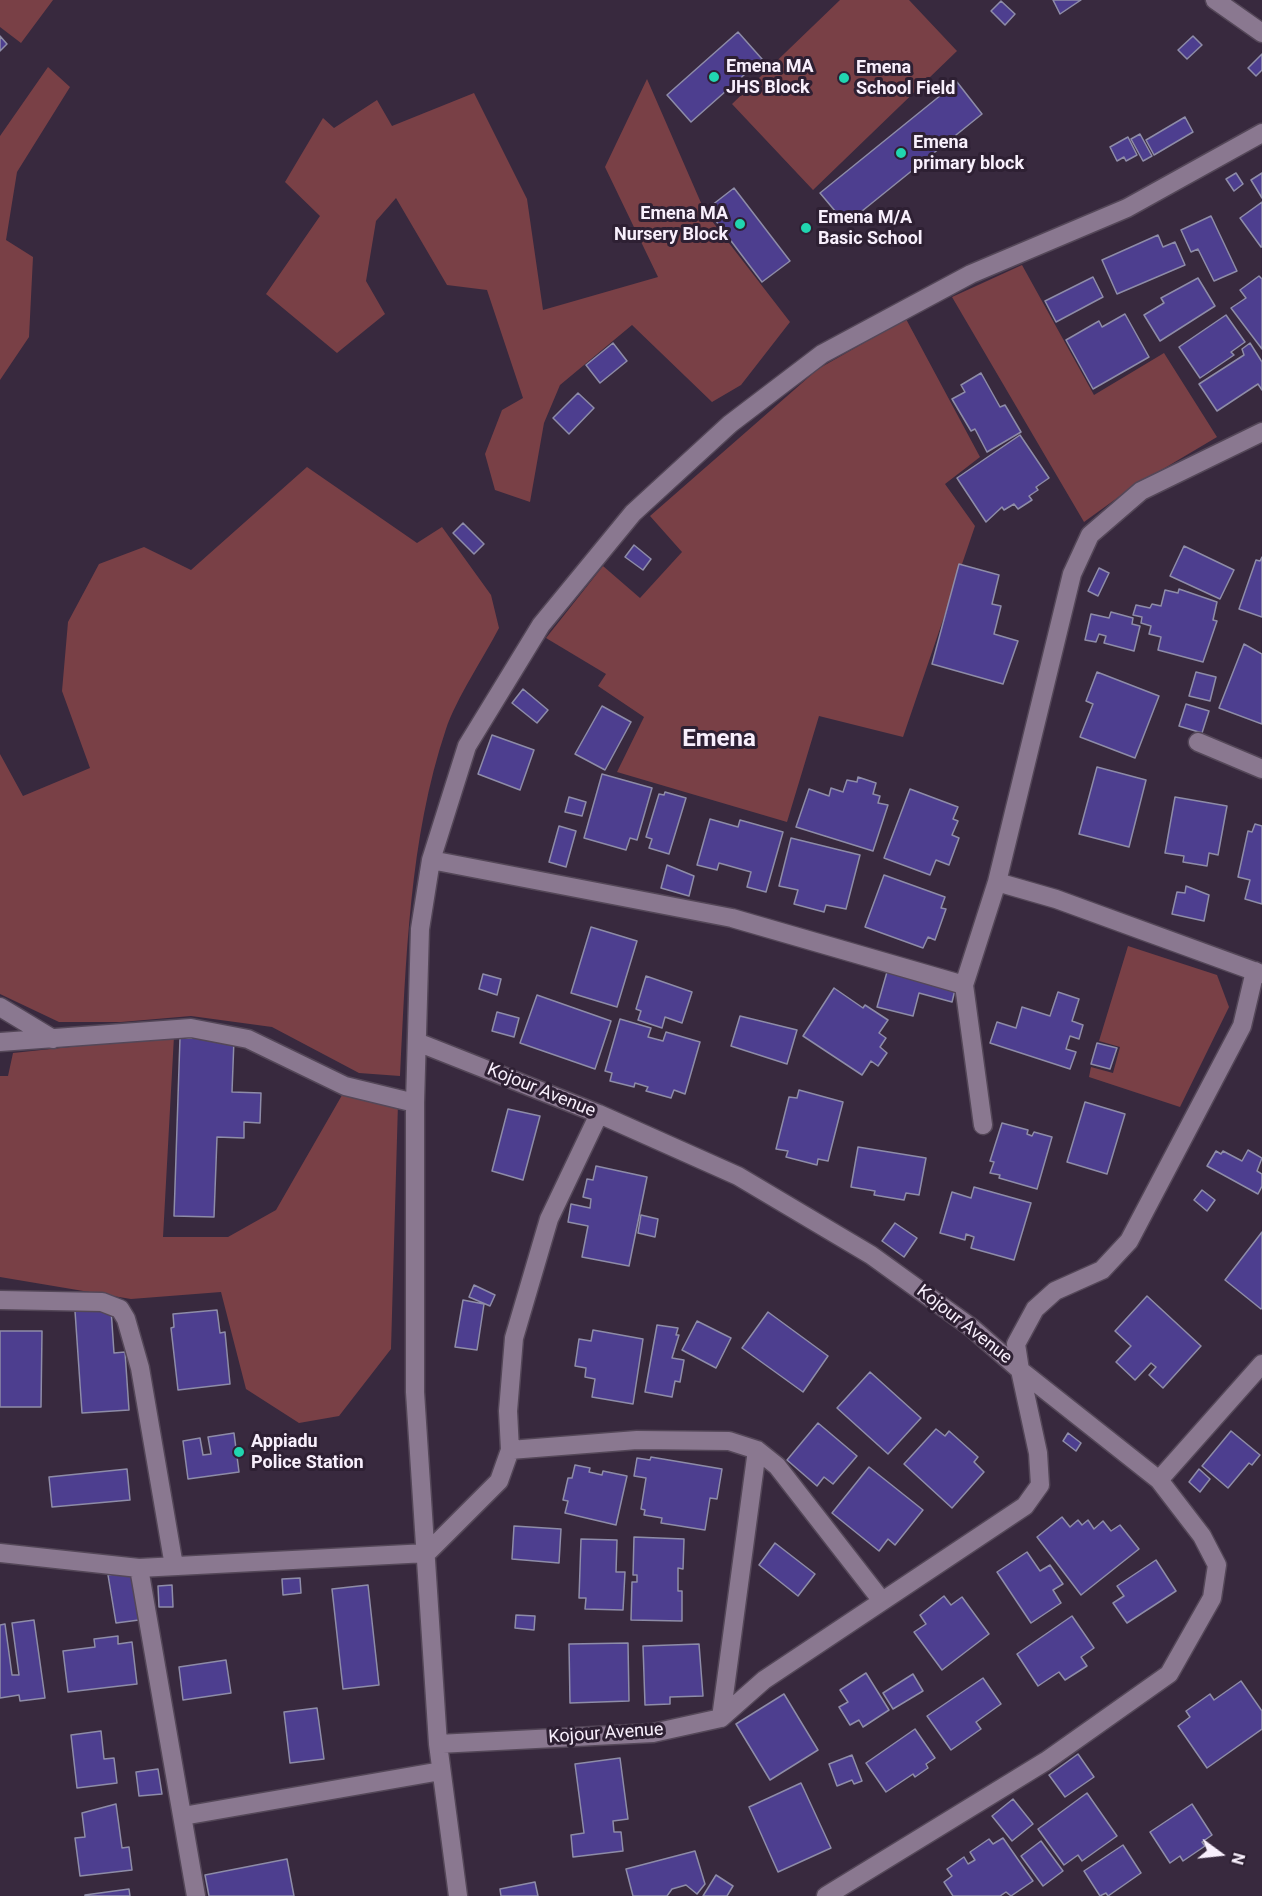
<!DOCTYPE html>
<style>
body{margin:0}
#map{position:relative;width:1262px;height:1896px;overflow:hidden;background:#38293e;font-family:Roboto,sans-serif}
canvas{display:block}
.north{position:absolute;left:1190px;top:1824px;width:60px;height:60px;-webkit-text-stroke:4px #2e2033;paint-order:stroke;rotate:105deg;font-size:16px;font-weight:700;line-height:24px;text-align:center;color:#f8effc}
.north::after{content:'';display:block;margin:auto;width:21px;height:27px;background:#f8effc;clip-path:polygon(50% 0,100% 100%,50% 72%,0 100%)}
</style>
<div id="map">
<canvas width="1262" height="1896"></canvas>
<div class="north">N</div>
</div>
<script>
const ctx = document.querySelector('canvas').getContext('2d');
ctx.lineJoin = 'round';
function fill(path, color) { ctx.fillStyle = color; ctx.fill(path, 'evenodd'); }
function strokePath(path, color, width, dash) { ctx.strokeStyle = color; ctx.lineWidth = width; ctx.lineCap = dash ? 'butt' : 'round'; ctx.setLineDash(dash || []); ctx.stroke(path); }
function drawText(font, color, halo, rows, align = 'center') {
  ctx.font = font + ' Roboto,sans-serif'; ctx.lineWidth = 6; ctx.setLineDash([]); ctx.textBaseline = 'middle'; ctx.strokeStyle = halo; ctx.fillStyle = color; for (const [text, x, y, turn = 0] of rows) {
    ctx.save(); ctx.translate(x, y); ctx.rotate((+turn || 0) * Math.PI / 180); ctx.textAlign = isNaN(turn) ? turn : align; if (halo) ctx.strokeText(text, 0, 0); ctx.fillText(text, 0, 0); ctx.restore();
  }
}
fill(new Path2D(`
 M0 0H53L21 43 0 27Z
 M840 0H909L957 51 813 190 732 104Z
 M48 67 70 87 17 172 6 240 33 257 29 337 0 380V136Z
 M647 79 705 212 790 322 741 385 712 402 632 325 560 385 544 423 530 502 495 490 485 454 502 410 523 398 487 290 447 285 396 198 376 221 366 281 385 314 337 353 266 294 320 216 285 182 323 118 334 128 377 100 392 126 474 93 527 199 543 310 658 277 605 167Z
 M1022 265 1094 395 1164 353 1217 437 1131 488 1084 522 952 297Z
 M906 319 980 457 945 484 975 526 903 737 819 716 787 822 617 772 644 717 598 686 606 674 546 638 603 566 640 598 682 552 650 516 818 369Z
 M307 467 417 543 442 527 491 595 499 628C484 657 456 699 446 729 409 839 406 961 400 1076L359 1073 272 1027 191 1016 121 1022H59L0 994V754L23 796 90 768 62 691 68 622 99 564 144 547 191 570Z
 M1128 946 1217 975 1229 1007 1180 1107 1089 1077 1091 1067 1113 1073 1120 1047 1099 1041Z
 M174 1036 163 1237H228L276 1210 345 1090 398 1103 391 1349 339 1416 299 1423 246 1389 221 1292 131 1299 0 1277V1076H8L13 1053Z`), '#794046');
const building = new Path2D(`
 M1053 0H1081L1060 14Z
 M1001 1 1015 14 1005 25 991 11Z
 M738 32 762 59 691 122 667 95Z
 M0 36 7 44 0 51Z
 M1193 36 1202 45 1187 59 1178 50Z
 M1262 54V70L1256 76 1248 68Z
 M957 82 982 114 846 224 820 193Z
 M1185 117 1193 132 1154 155 1146 140Z
 M1140 134 1152 156 1143 161 1131 139Z
 M1128 137 1137 155 1126 161 1124 157 1117 161 1110 147Z
 M1236 173 1243 184 1234 191 1226 179Z
 M1262 173V198L1251 180Z
 M734 188 790 261 762 282 707 209Z
 M1262 202V247H1261L1240 218Z
 M1211 216 1237 271 1214 281 1198 249 1191 252 1181 230Z
 M1158 235 1163 247 1175 242 1185 265 1117 294 1102 260Z
 M1259 276 1262 279V349L1231 308 1246 298 1240 290Z
 M1093 277 1103 297 1056 322 1045 301Z
 M1198 278 1215 306 1160 341 1144 315 1164 303 1161 298Z
 M1125 314 1149 357 1093 389 1066 340 1099 321 1102 327Z
 M1226 315 1245 342 1231 352 1234 355 1200 378 1179 347Z
 M613 343 627 361 600 383 586 365Z
 M1250 343 1262 362V390L1258 384 1217 411 1199 384 1244 355 1242 349Z
 M981 373 1000 407 1005 405 1021 432 987 452 975 429 971 431 952 399 965 392 961 385Z
 M578 393 594 408 569 434 553 418Z
 M1020 435 1049 478 1036 487 1038 490 1029 496 1032 500 1018 509 1014 504 1004 510 1002 507 986 522 957 478Z
 M463 523 484 544 474 554 453 533Z
 M634 545 651 559 643 570 625 557Z
 M1184 546 1234 570 1220 599 1170 576Z
 M1262 557V617L1239 609 1256 560 1260 561Z
 M959 564 999 575 992 604 1001 606 994 634 1018 641 1003 684 932 664Z
 M1099 568 1109 573 1098 596 1088 591Z
 M1179 589 1217 602 1213 620 1217 621 1203 662 1158 650 1161 637 1149 634 1151 626 1141 623 1142 617 1133 615 1136 605 1150 608 1152 604 1161 606 1165 590 1178 593Z
 M1111 612 1133 618 1132 624 1140 626 1134 651 1104 643 1106 636 1099 634 1096 642 1085 640 1091 614 1109 618Z
 M1244 644 1262 654V724L1219 708Z
 M1097 672 1159 696 1135 758 1080 737 1093 704 1086 701Z
 M1196 672 1216 677 1210 701 1189 696Z
 M523 689 548 710 537 723 512 703Z
 M1186 704 1209 711 1202 733 1179 726Z
 M602 706 631 722 605 770 575 754Z
 M492 735 534 750 520 790 478 774Z
 M1097 767 1146 780 1129 847 1079 834Z
 M602 774 652 788 637 840 630 838 626 850 584 838Z
 M858 777 876 783 873 794 880 796 878 803 888 805 873 851 796 827 809 789 829 796 831 788 843 792 847 780 857 782Z
 M910 789 958 807 953 819 958 821 952 835 959 838 949 865 936 860 930 875 884 858Z
 M665 792 686 798 669 854 649 848 652 839 646 837 659 794 664 795Z
 M569 797 586 802 582 816 565 812Z
 M1175 797 1227 806 1218 855 1209 853 1207 866 1183 862 1184 856 1165 853Z
 M710 819 738 827 740 820 783 832 766 892 747 887 751 872 719 863 717 870 697 865Z
 M1255 824 1262 826V904L1245 899 1250 880 1238 877 1248 831 1252 832Z
 M559 826 576 831 566 867 549 862Z
 M791 838 860 855 846 909 826 905 824 912 794 904 798 890 779 886Z
 M667 865 694 876 689 896 661 888Z
 M884 875 945 897 941 908 946 909 935 940 928 937 923 948 865 927Z
 M1186 886 1209 895 1204 921 1172 914 1177 892 1185 893Z
 M591 927 637 941 617 1007 571 993Z
 M887 972 955 990 952 1002 919 993 913 1016 877 1007Z
 M483 974 501 979 497 995 479 989Z
 M646 976 692 992 682 1023 665 1017 662 1028 638 1020 641 1011 636 1009Z
 M834 988 863 1008 865 1005 888 1020 879 1033 886 1038 880 1047 887 1053 878 1066 871 1061 862 1075 803 1036Z
 M1058 992 1079 999 1072 1021 1083 1025 1079 1039 1070 1036 1066 1049 1076 1052 1070 1069 990 1043 997 1022 1016 1028 1022 1007 1050 1016Z
 M537 995 611 1021 595 1069 520 1043Z
 M497 1012 519 1018 514 1037 492 1031Z
 M740 1016 797 1030 787 1064 731 1046Z
 M620 1019 651 1028 648 1037 663 1041 666 1032 700 1042 685 1094 674 1090 671 1098 646 1091 648 1087 635 1083 634 1087 610 1081 612 1073 605 1071Z
 M180 1038 234 1039 232 1092 261 1093 260 1123 244 1122V1138L217 1137 214 1217 174 1216Z
 M1097 1043 1117 1048 1110 1069 1091 1064Z
 M799 1090 843 1102 828 1161 818 1159 817 1165 786 1157 788 1151 776 1149 789 1097 797 1098Z
 M1085 1102 1125 1114 1107 1174 1067 1162Z
 M508 1109 540 1116 523 1180 492 1171Z
 M1002 1123 1028 1130 1027 1134 1032 1136 1034 1132 1052 1137 1037 1189 999 1178 1000 1175 990 1173 994 1162 990 1161Z
 M858 1147 926 1158 919 1195 906 1193 904 1200 874 1195 875 1191 851 1187Z
 M1248 1150 1262 1158 1257 1171 1262 1174V1186L1258 1194 1207 1166 1216 1151 1221 1154 1223 1151 1242 1161Z
 M596 1166 647 1177 629 1266 582 1257 588 1226 568 1222 571 1204 590 1208 591 1199 583 1197 587 1179 593 1180Z
 M974 1187 1031 1203 1014 1260 971 1248 974 1237 966 1234 965 1240 940 1233 952 1192 971 1198Z
 M1202 1190 1215 1200 1207 1211 1194 1200Z
 M641 1215 658 1219 655 1237 638 1233Z
 M895 1223 917 1238 904 1257 882 1241Z
 M1262 1232V1308L1261 1309 1225 1280Z
 M474 1285 495 1295 490 1306 469 1297Z
 M1147 1296 1201 1346 1163 1388 1149 1375 1156 1367 1151 1363 1135 1380 1116 1362 1131 1346 1115 1331Z
 M463 1300 484 1304 477 1350 455 1347Z
 M111 1309 114 1353 125 1352 129 1410 82 1413 75 1311Z
 M217 1310 220 1333 225 1332 230 1384 178 1390 171 1328 174 1327 173 1314Z
 M768 1312 828 1356 803 1392 742 1348Z
 M697 1321 731 1338 716 1368 682 1350Z
 M657 1325 678 1328 676 1335H679L672 1358 684 1360 680 1382 675 1381 672 1397 645 1392Z
 M593 1330 643 1339 633 1404 592 1397 595 1379 585 1377 586 1368 575 1366 579 1339 591 1341Z
 M0 1331H42L41 1407H0Z
 M870 1372 921 1418 888 1454 837 1408Z
 M818 1423 857 1456 833 1484 824 1477 817 1486 787 1460Z
 M936 1429 945 1436 949 1431 978 1457 974 1462 984 1472 952 1508 904 1464Z
 M1231 1431 1260 1455 1252 1465 1249 1463 1228 1488 1202 1466Z
 M234 1433 239 1472 188 1479 183 1441 200 1438 203 1455 211 1454 208 1437Z
 M1068 1433 1081 1443 1076 1451 1063 1441Z
 M651 1457 722 1469 717 1499 710 1498 705 1530 661 1523 662 1518 644 1515 645 1510 641 1509 646 1478 634 1476 637 1458 650 1460Z
 M575 1465 590 1468 589 1472 602 1475 603 1471 627 1476 616 1525 565 1513 568 1501 563 1500 568 1478H572Z
 M869 1467 923 1510 895 1545 888 1539 879 1551 832 1513Z
 M127 1469 130 1500 52 1507 49 1477Z
 M1199 1469 1210 1479 1200 1492 1189 1482Z
 M1062 1517 1070 1527 1078 1520 1082 1525 1088 1520 1094 1529 1103 1521 1111 1531 1120 1525 1139 1549 1081 1595 1037 1537Z
 M514 1526 561 1529 559 1563 512 1559Z
 M634 1537 684 1539 683 1569 678 1568V1591H682V1621L631 1620 632 1582H637V1575H633Z
 M581 1539 617 1540 616 1572H625L623 1610 585 1609 586 1598H579Z
 M775 1543 815 1574 798 1596 759 1565Z
 M1027 1552 1040 1571 1050 1565 1063 1584 1053 1590 1061 1603 1031 1623 997 1572Z
 M1156 1560 1176 1591 1127 1623 1113 1603 1124 1596 1117 1586Z
 M131 1571 139 1620 116 1623 108 1575Z
 M300 1578 301 1593 283 1595 282 1579Z
 M172 1585 173 1607H159L158 1586Z
 M368 1585 379 1685 343 1689 332 1589Z
 M944 1596 951 1605 962 1597 989 1634 942 1670 914 1632 926 1624 920 1615Z
 M516 1615 535 1616 534 1630 515 1628Z
 M1072 1616 1094 1648 1081 1657 1087 1666 1065 1680 1059 1672 1038 1686 1017 1654Z
 M34 1620 45 1698 20 1701 19 1695 0 1698V1625L5 1624 12 1675H19L12 1623Z
 M118 1636V1644L132 1642 137 1684 68 1692 63 1651 95 1647 94 1639Z
 M628 1643 629 1701 570 1703 569 1644Z
 M699 1644 703 1696 670 1697V1704L645 1705 643 1646Z
 M226 1660 231 1693 183 1700 179 1667Z
 M866 1673 889 1710 863 1727 859 1720 850 1725 839 1707 848 1702 840 1690Z
 M913 1674 923 1691 893 1709 883 1693Z
 M983 1678 1001 1704 976 1722 981 1729 951 1750 927 1716Z
 M1241 1681 1262 1711V1729L1207 1768 1178 1726 1190 1717 1186 1711 1210 1694 1214 1700Z
 M784 1694 818 1750 770 1780 736 1724Z
 M317 1708 324 1759 290 1763 284 1712Z
 M915 1729 935 1758 926 1764 928 1768 915 1777 913 1774 886 1792 866 1763Z
 M101 1731 104 1759 114 1758 117 1783 77 1788 71 1735Z
 M1078 1754 1094 1777 1065 1797 1049 1775Z
 M852 1755 862 1781 854 1784 852 1780 837 1786 829 1764Z
 M620 1758 628 1819 613 1821 614 1832H621L623 1851 573 1857 571 1835 584 1833 575 1764Z
 M158 1769 162 1794 139 1796 136 1772Z
 M801 1783 831 1848 778 1872 749 1807Z
 M1087 1793 1117 1836 1082 1861 1078 1855 1064 1865 1038 1829Z
 M1013 1799 1033 1824 1012 1841 992 1816Z
 M116 1804 122 1848 129 1847 132 1870 80 1876 75 1838 85 1837 82 1813Z
 M1192 1804 1212 1835 1202 1842 1205 1846 1183 1861 1180 1856 1170 1863 1150 1832Z
 M1003 1838 1033 1881 1011 1896 1006 1892 1000 1896H953L944 1882 952 1876 947 1869 964 1857 968 1864 975 1860 970 1852 989 1839 993 1844Z
 M1041 1841 1063 1871 1043 1886 1021 1856Z
 M1123 1845 1141 1873 1108 1896 1106 1893 1100 1896 1084 1871Z
 M695 1851 705 1884 697 1894 686 1885 672 1889 667 1896H633L626 1869Z
 M287 1859 294 1896H209L205 1875Z
 M716 1875 733 1886 727 1896H703Z
 M535 1882 538 1896H501L500 1889Z
 M129 1889 130 1896H85V1895Z`);
fill(building, '#4d3e8f');
strokePath(building, '#8e8ca8', 1.5);
const minor = new Path2D(`
 M1215 0 1262 33
 M1262 432 1141 491 1090 535 1072 574 997 882 1056 899 1262 974
 M1198 742 1262 769
 M431 860 732 918 964 985 997 882
 M964 985 983 1125
 M0 1007 53 1039
 M0 1042 191 1028 248 1039 345 1086 415 1103
 M417 1042 599 1114 738 1176 871 1255 972 1328 1020 1370 1038 1453 1040 1485 1025 1506 764 1680 721 1718 653 1733 438 1744
 M0 1300 102 1302 120 1309 126 1319 140 1368 174 1566
 M510 1450 637 1440 729 1441 757 1450 777 1466 882 1601
 M1159 1480 1262 1364
 M0 1553 139 1568 427 1553 499 1481 510 1450 508 1411 514 1338 549 1219 599 1114
 M139 1568 196 1896
 M721 1718 757 1450
 M183 1816 441 1771
 M458 1896 438 1744 415 1392V1103L420 929 431 860 467 746 541 625 633 513 730 424 822 354 971 274 1127 208 1262 133
 M826 1896 1046 1761 1169 1674 1212 1598 1217 1565 1202 1536 1159 1480 1020 1370 1016 1344 1035 1309 1055 1291 1102 1270 1129 1241 1242 1026 1255 971`);
strokePath(minor, '#544758', 21);
strokePath(minor, '#8a7890', 18);
for (const [x, y, r, color] of [
 [714,77,6,"#21d5b0"],
 [844,78,6,"#21d5b0"],
 [901,153,6,"#21d5b0"],
 [740,224,6,"#21d5b0"],
 [806,228,6,"#21d5b0"],
 [239,1452,6,"#21d5b0"]
]) { const dot = new Path2D(); dot.arc(x, y, r, 0, 2 * Math.PI); ctx.fillStyle = color; ctx.fill(dot); strokePath(dot, '#2e2033', 2); }
drawText('bold 18px', '#f8effc', '#2e2033', [
 ["Emena MA",726,67],
 ["JHS Block",726,88],
 ["Emena",856,68],
 ["School Field",856,89],
 ["Emena",913,143],
 ["primary block",913,164],
 ["Emena MA",728,214,"right"],
 ["Nursery Block",728,235,"right"],
 ["Emena M/A",818,218],
 ["Basic School",818,239],
 ["Appiadu",251,1442],
 ["Police Station",251,1463]
], 'left');
drawText('18px', '#f8effc', '#2e2033', [
 ["Kojour Avenue",541,1091,22],
 ["Kojour Avenue",964,1325,38],
 ["Kojour Avenue",606,1734,-4]
]);
drawText('bold 24px', '#f8effc', '#2e2033', [
 ["Emena",719,740]
]);
</script>
